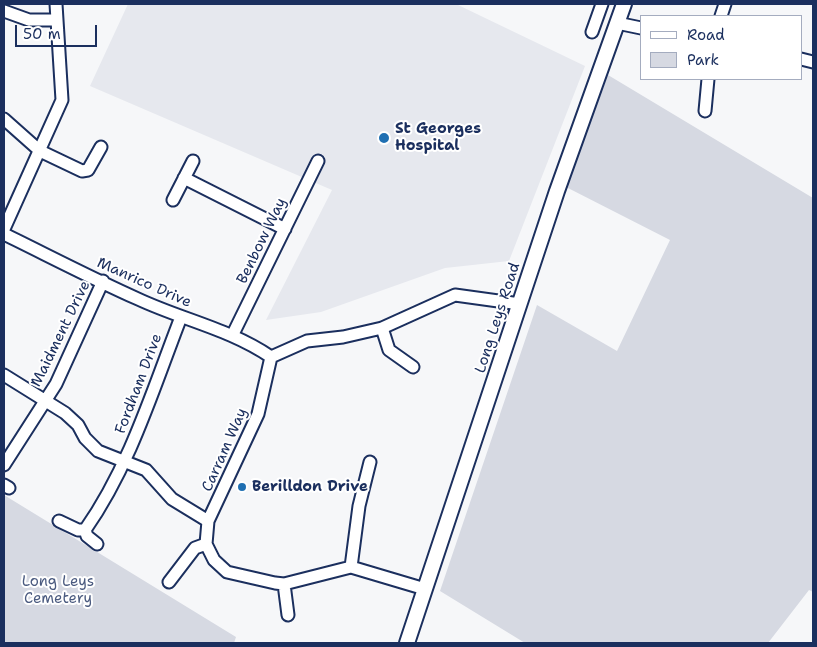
<!DOCTYPE html>
<style>
body{margin:0}
#map{position:relative;width:817px;height:647px;overflow:hidden;background:#f6f7f9;font-family:"Shantell Sans",sans-serif}
canvas{display:block}
.frame{position:absolute;inset:0;border:5px solid #1b2f5e;pointer-events:none}
.legend{position:absolute;left:640px;top:15px;width:162px;height:65px;box-sizing:border-box;background:#fff;border:1px solid #a4acbf;margin:0;padding:6px 9px;list-style:none;font-size:15px;color:#1b2f5e}
.legend li{display:flex;align-items:center;gap:10px;height:25px}
.legend b{width:25px;border:1px solid #a4acbf}
.scale{position:absolute;left:15px;top:25px;width:82px;height:22px;box-sizing:border-box;border:2px solid #1b2f5e;border-top:0;padding-left:6px;font-size:15px;line-height:18px;white-space:nowrap;color:#1b2f5e;-webkit-text-stroke:4px #fff;paint-order:stroke}
</style>
<div id="map">
<canvas width="817" height="647"></canvas>
<div class="frame"></div>
<ul class="legend">
<li><b style="height:6px;background:#fff"></b>Road</li>
<li><b style="height:14px;background:#d6d9e2"></b>Park</li>
</ul>
<div class="scale">50 m</div>
</div>
<script>
const ctx = document.querySelector('canvas').getContext('2d');
ctx.lineJoin = 'round';
function fill(path, color) { ctx.fillStyle = color; ctx.fill(path, 'evenodd'); }
function strokePath(path, color, width, dash) { ctx.strokeStyle = color; ctx.lineWidth = width; ctx.lineCap = dash ? 'butt' : 'round'; ctx.setLineDash(dash || []); ctx.stroke(path); }
function drawText(font, color, halo, rows, align = 'center') {
  ctx.font = font + ' "Shantell Sans",sans-serif'; ctx.lineWidth = 4; ctx.setLineDash([]); ctx.textBaseline = 'middle'; ctx.strokeStyle = halo; ctx.fillStyle = color; for (const [text, x, y, turn = 0] of rows) {
    ctx.save(); ctx.translate(x, y); ctx.rotate((+turn || 0) * Math.PI / 180); ctx.textAlign = isNaN(turn) ? turn : align; if (halo) ctx.strokeText(text, 0, 0); ctx.fillText(text, 0, 0); ctx.restore();
  }
}
fill(new Path2D(`
 M128 4H456L585 66 509 261 445 268 321 312 266 320 332 190 90 86Z`), '#e6e8ee');
fill(new Path2D(`
 M608 75 813 198V592L809 590 768 643H525L440 591 537 305 617 351 670 240 566 187Z
 M4 495 236 637 234 643H4Z`), '#d6d9e2');
const minor = new Path2D(`
 M4 11 29 20H57
 M721 16 725 4
 M617 23 641 28
 M592 32 602 4
 M801 59 813 62
 M705 111 708 79
 M4 119 40 151 82 171 88 170 101 147
 M184 178 285 229
 M173 200 193 161
 M4 229 62 100 56 4
 M4 234C49 256 93 279 138 299 183 320 230 329 271 357
 M382 328 389 350 413 367
 M233 334 318 161
 M4 375 65 413 78 425 85 438 98 451 146 470 172 499 208 521
 M4 465 56 384 103 281
 M4 485 9 488
 M59 521 78 530H85
 M85 530C130 466 153 389 181 317
 M85 530 87 536 97 544
 M351 567 359 506 370 462
 M169 582 195 548 206 544
 M284 584 288 615
 M425 589 351 567 284 584 275 583 227 572 214 560 206 544 208 521 258 414 271 357 307 341 343 337 382 328 455 295 520 304`);
const tertiary = new Path2D(`
 M407 643 557 191 624 4`);
strokePath(minor, '#1b2f5e', 15);
strokePath(tertiary, '#1b2f5e', 18);
strokePath(minor, '#fff', 11);
strokePath(tertiary, '#fff', 14);
for (const [x, y, r, color] of [
 [384,138,6,"#1f6fb2"],
 [242,487,5,"#1f6fb2"]
]) { const dot = new Path2D(); dot.arc(x, y, r, 0, 2 * Math.PI); ctx.fillStyle = color; ctx.fill(dot); strokePath(dot, '#fff', 2); }
drawText('bold 15px', '#1b2f5e', '#fff', [
 ["St Georges",395,129],
 ["Hospital",395,146],
 ["Berilldon Drive",252,487]
], 'left');
drawText('15px', '#1b2f5e', '#fff', [
 ["Benbow Way",262,241,-64],
 ["Manrico Drive",144,283,24],
 ["Long Leys Road",498,318,-72],
 ["Maidment Drive",61,334,-64],
 ["Fordham Drive",139,384,-69],
 ["Carram Way",225,450,-66]
]);
drawText('15px', '#4a5a7f', '#fff', [
 ["Long Leys",58,582],
 ["Cemetery",58,599]
]);
</script>
